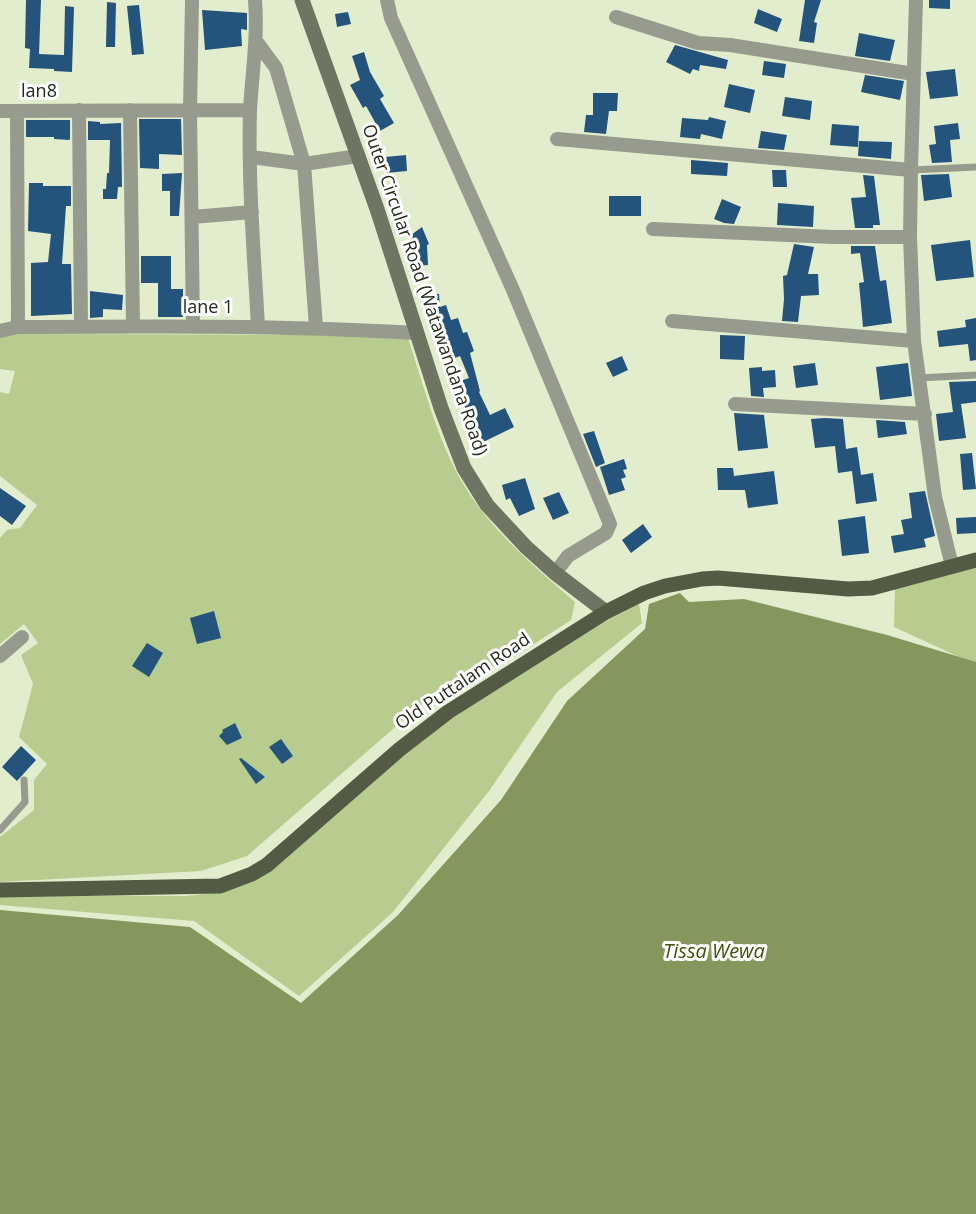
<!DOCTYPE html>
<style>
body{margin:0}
canvas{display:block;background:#e2edce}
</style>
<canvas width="976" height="1214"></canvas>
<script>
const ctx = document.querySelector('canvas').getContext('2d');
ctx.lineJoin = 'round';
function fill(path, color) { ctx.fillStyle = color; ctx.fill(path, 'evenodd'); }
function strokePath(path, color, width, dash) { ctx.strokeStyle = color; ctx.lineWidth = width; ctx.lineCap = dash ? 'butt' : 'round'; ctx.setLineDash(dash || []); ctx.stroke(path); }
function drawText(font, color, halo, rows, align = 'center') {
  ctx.font = font + ' "Open Sans",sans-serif'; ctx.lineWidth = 6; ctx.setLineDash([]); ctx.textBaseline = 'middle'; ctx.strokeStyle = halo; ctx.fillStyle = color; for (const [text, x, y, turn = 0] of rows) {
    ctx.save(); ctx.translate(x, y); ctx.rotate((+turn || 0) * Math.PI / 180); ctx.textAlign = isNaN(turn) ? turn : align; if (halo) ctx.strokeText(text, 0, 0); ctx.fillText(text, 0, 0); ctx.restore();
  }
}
fill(new Path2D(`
 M0 334 407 335C423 383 437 439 462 482 490 530 534 566 575 602L571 620 511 659 439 689 247 856 201 871 0 882V837L34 810V780L47 764 19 737 33 684 21 655 38 643 24 624 0 644V538L7 530 20 528 37 505 0 476V392L9 394 15 371 0 369Z
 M976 566V662L972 663 894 627 895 588Z
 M639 604 642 623 557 692 489 791 393 912 299 996 194 921 0 905V895L185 896 223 892 256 881 293 852 413 744 498 688 608 620Z`), '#b8cc8f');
fill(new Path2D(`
 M680 593 689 602 744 599 887 635 976 662V1214H0V910L190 927 301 1003 398 915 501 800 567 701 645 629 649 604Z`), '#85975c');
fill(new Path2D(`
 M26 0H41L39 54 64 55 65 6 74 7 72 72 54 71V69L29 68 30 49 25 48Z
 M805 0H821L814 22 817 23 814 43 799 41Z
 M929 0H950V9L929 8Z
 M107 2 116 3 115 47H106Z
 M139 5 144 54 132 55 127 6Z
 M758 9 782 19 777 32 754 23Z
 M202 10 247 13V30L241 29 242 46 205 50Z
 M348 12 351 24 337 27 335 14Z
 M859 33 895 40 890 61 855 56Z
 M675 45 728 60 726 69 700 65 699 71 693 69 690 74 666 62Z
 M364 52 370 72 384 96 380 99 394 123 380 131 366 106 363 108 350 85 360 80 352 56Z
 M764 61 786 64 784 78 762 75Z
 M955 69 958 96 930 99 926 72Z
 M865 75 904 81 900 100 861 92Z
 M729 84 755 90 750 113 724 107Z
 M593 93H618L617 111H609L606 134 584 132 586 115H593Z
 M785 97 812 101 810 120 782 116Z
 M709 117 726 121 722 139 701 134 700 139 680 137 682 118 708 120Z
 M139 119H181L182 155 159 154V169L140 168Z
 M26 120H70V139L69 140 54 139V137H26Z
 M88 121 100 122V124L121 123 122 187H118L117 199H103V189H106L107 173H109L110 140H88Z
 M958 123 960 139 950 140 952 162 932 163 929 145 936 144 934 126Z
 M832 124 859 126 858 147 830 145Z
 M761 131 787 135 784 150 758 148Z
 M859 141 892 142 891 159 858 156Z
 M406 155 407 171 386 173 385 157Z
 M691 160 728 163 727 176 691 174Z
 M772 170H786L787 187H773Z
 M182 173 179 216H170V191H162V174Z
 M949 174 952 197 924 201 921 175Z
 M863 175 874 176 880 225H873V228H855L851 198 866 197Z
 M29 183H43V186H71V206H66L62 264H71L72 314 31 316V263L48 262 51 234 28 231Z
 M609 196H641V216H609Z
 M722 199 741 207 734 224 724 223 714 219Z
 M778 203 814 206 813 227 777 225Z
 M422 227 429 244 427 245 428 265 417 266 416 244 411 235Z
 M970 240 974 277 936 281 931 245Z
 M794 244 814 247 808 274H818L819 295 801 296 798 322 782 321 784 299 783 276 787 275Z
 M851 246H875L880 281 886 280 892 323 863 327 859 283 864 282 860 253 851 254Z
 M141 256H171V289H183V317H158V283H141Z
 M90 291 123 295 122 310 103 309V317L90 318Z
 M439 294 440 307 446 305 451 320 458 318 463 333 467 332 474 351 470 353 480 391 479 392 490 415 505 408 514 427 473 447 465 430 474 426 463 403 457 382 469 378 460 356 455 358 447 337 437 340 432 324 429 325 422 302 421 295Z
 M976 318V360L970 361 968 344 939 347 937 331 966 327 965 320Z
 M720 335 745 336 744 360 720 359Z
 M622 356 628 370 613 377 606 363Z
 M815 363 818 385 796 388 793 366Z
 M908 363 912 396 880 400 876 367Z
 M762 367V371L775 370 776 387 763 388 764 397 751 396 749 368Z
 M976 381V402L961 404 966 438 939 441 936 414 953 412 949 382Z
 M734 413 764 415 768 448 738 451Z
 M825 418 843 419 846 449 857 447 861 475 873 473 877 501 856 504 852 471 838 473 835 446 815 448 811 419Z
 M876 420 905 422 907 434 878 438Z
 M594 431 605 463 596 467 583 434Z
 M972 453 976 489 963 490 960 454Z
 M624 459 627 469 623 470 626 477 621 479 625 490 609 495 600 467Z
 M717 468H733L734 476 774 471 778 504 748 508 745 490H718Z
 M525 478 535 509 519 516 510 498 506 500 502 485Z
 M0 488 26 506 12 525 0 516Z
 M925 491 935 536 924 539 926 547 894 553 891 536 904 534 901 520 912 518 909 493Z
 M559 492 569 513 553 520 543 498Z
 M865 516 869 553 842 556 838 520Z
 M976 517V533L957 534 956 518Z
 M643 524 652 537 631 553 622 540Z
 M214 611 221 638 197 644 190 618Z
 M147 643 163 653 149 677 132 666Z
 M235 723 242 738 227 745 219 736 223 732 222 730Z
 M281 739 293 756 282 764 269 747Z
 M21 746 36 760 17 781 2 767Z
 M241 758 265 777 256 784 239 759Z`), '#24537b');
strokePath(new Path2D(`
 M911 170 976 167
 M919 378 976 375
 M0 830 25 802 24 780`), '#969b8e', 7);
strokePath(new Path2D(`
 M192 0 190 110 193 326
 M255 0C258 37 252 73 250 110 248 182 254 255 258 326
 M387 0 391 18 513 290 610 524 606 533 568 556 555 573
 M916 0 911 170 910 237 914 341 935 497 952 566
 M616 17 698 43 730 45 914 74
 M256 41 276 68 304 164 316 327
 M79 110 81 326
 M130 110 133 326
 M0 111 250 110
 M17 111 18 327
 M557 139 911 170
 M251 157 304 164 358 156
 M192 217 252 212
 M653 229 833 237H910
 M672 321 914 341
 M0 331 18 327C151 326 283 325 416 333
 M735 404 925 414
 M0 656 22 637`), '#969b8e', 14);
strokePath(new Path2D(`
 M302 0 377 209 441 408 464 468 487 505 526 547 555 573 606 612`), '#6f7563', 15);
strokePath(new Path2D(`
 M0 890 220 886 252 874 267 865 400 749 448 712 606 612 644 593 665 586 702 579 718 578 848 589 872 588 976 560`), '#545b45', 15);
drawText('18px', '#25291d', '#fff', [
 ["lan8",39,92],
 ["Outer Circular Road (Watawandana Road)",424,290,71],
 ["lane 1",208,308],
 ["Old Puttalam Road",463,682,-34]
]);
drawText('italic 20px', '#41520e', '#fff', [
 ["Tissa Wewa",714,952]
]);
</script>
